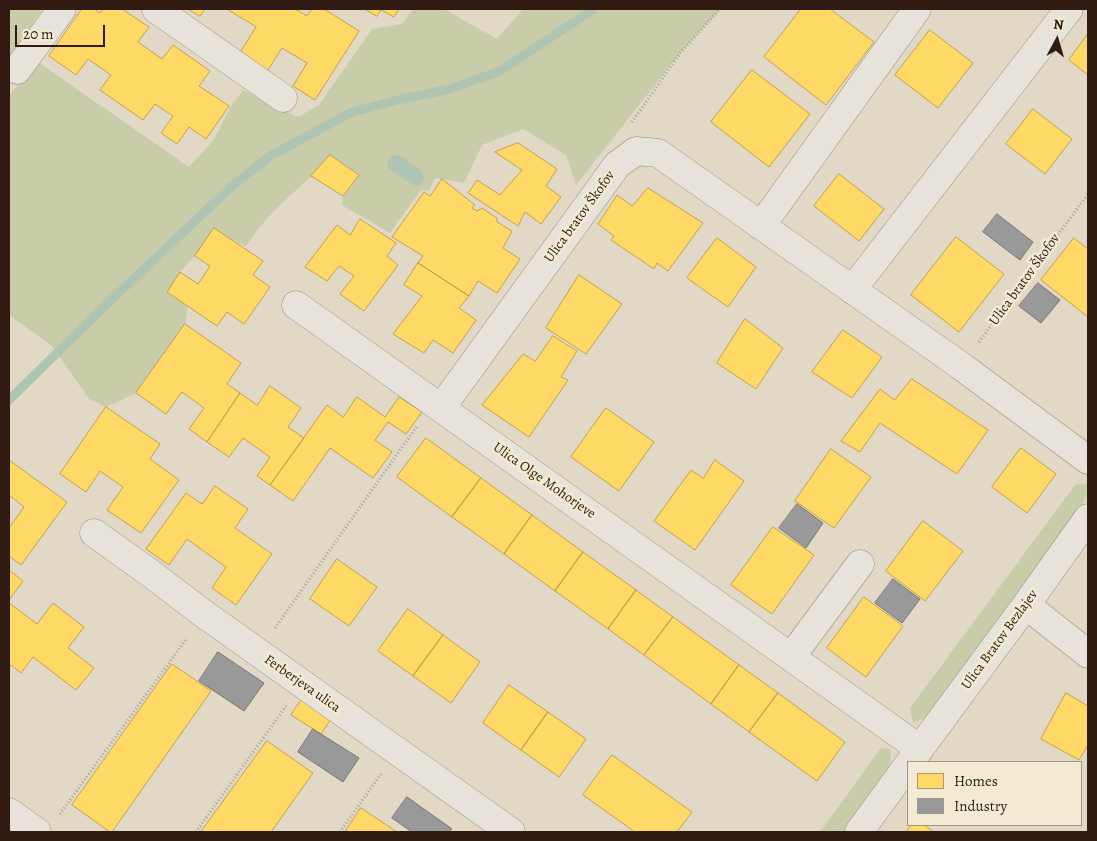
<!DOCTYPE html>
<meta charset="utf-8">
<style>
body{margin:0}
#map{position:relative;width:1097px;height:841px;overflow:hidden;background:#e1d9c6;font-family:Alegreya,serif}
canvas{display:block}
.frame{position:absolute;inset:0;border:10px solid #301a12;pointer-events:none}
.legend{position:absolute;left:907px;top:761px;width:175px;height:65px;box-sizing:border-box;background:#f3ead3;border:1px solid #a59786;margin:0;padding:6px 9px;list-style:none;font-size:15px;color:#301a12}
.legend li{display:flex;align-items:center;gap:10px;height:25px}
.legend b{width:25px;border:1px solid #a59786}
.north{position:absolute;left:1032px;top:15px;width:50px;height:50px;-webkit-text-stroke:4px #f3ead3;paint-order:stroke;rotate:6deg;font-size:14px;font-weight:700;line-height:20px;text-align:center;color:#301a12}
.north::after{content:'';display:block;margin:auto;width:18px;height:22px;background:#301a12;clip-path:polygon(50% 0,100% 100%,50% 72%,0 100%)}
.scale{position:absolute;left:15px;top:25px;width:90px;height:22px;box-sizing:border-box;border:2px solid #301a12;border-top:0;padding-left:6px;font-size:15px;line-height:18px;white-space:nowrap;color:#301a12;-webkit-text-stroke:4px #f3ead3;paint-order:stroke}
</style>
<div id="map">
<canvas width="1097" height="841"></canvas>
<div class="frame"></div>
<ul class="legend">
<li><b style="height:14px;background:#ffd966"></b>Homes</li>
<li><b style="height:14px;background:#999"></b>Industry</li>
</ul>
<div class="north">N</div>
<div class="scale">20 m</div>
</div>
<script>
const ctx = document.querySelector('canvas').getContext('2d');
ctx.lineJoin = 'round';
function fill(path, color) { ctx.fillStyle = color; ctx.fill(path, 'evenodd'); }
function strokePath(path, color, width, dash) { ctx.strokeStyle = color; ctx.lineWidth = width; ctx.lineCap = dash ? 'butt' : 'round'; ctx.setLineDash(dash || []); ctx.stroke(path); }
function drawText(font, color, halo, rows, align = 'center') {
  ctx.font = font + ' Alegreya,serif'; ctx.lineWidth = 5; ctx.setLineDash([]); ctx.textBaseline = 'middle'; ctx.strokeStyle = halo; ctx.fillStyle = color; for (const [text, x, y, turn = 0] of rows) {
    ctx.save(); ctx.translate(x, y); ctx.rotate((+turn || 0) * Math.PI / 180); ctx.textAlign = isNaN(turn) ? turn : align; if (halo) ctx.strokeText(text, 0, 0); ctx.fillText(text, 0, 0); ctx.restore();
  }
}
fill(new Path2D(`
 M9 9H43L34 21 9 63Z
 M413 9H444L497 39 523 9H720L681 52 576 185 566 155 523 129 482 145 464 183 435 178 429 191 421 190 390 233 342 205 343 196 359 175 330 155C323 163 317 171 309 178 286 200 262 219 246 247L214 229 195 256 180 272 167 292 188 306 185 324 136 393 106 407 89 399 52 346 9 315V95L38 62 189 167 213 141 231 106 243 90 298 117 319 105 372 29 402 24Z
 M1088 483V489L1085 500 931 711 923 719 913 723 910 708 1075 485Z
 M881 748 890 749 891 760 888 769 843 832H820Z`), '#c8cca9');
fill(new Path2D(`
 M399 155 422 171 424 180 420 185H413L388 168 387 161 392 156Z`), '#afc5b4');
const homes = new Path2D(`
 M82 9H94L100 13 103 9H122L149 27 138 42 162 59 173 45 210 71 199 86 229 106 206 139 189 127 177 144 161 133 173 116 155 104 143 120 100 90 111 75 88 59 76 75 49 56Z
 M188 9H205L200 16Z
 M227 9H295L307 16 312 9H324L359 31 315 100 293 86 307 63 282 48 266 73 238 56 256 27Z
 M365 9H399L394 17 381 10 377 16Z
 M801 9H830L874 42 826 105 764 57Z
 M930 30 973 63 938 108 895 75Z
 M1088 34V75L1069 60Z
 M752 70 810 114 769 167 711 122Z
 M1033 109 1072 139 1045 174 1006 144Z
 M518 143 557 169 546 186 561 197 541 224 525 212 518 226 468 193 477 180 500 195 522 170 495 152Z
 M330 155 359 175 343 196 311 176Z
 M839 174 884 209 859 241 814 206Z
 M442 179 475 205 472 208 477 211 482 208 497 218V222L512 231 503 248 520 259 497 293 478 281 469 296 418 263 423 256 392 237 424 192 430 196Z
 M648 188 703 223 668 271 657 263 654 269 611 240 614 236 598 224 617 195 632 206Z
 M360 219 396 243 387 256 398 265 364 311 340 294 354 276 339 266 327 281 305 267 337 225 350 235Z
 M214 228 263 261 253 275 270 287 244 324 227 312 217 326 167 292 180 272 198 284 210 266 195 256Z
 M956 237 1004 274 959 332 911 295Z
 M717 238 756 267 728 307 687 278Z
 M1074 238 1088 249V317L1041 280Z
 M418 263 469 296 459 308 476 320 453 353 433 340 424 353 393 334 422 296 404 285Z
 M579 275 622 304 586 354 546 328Z
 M745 319 783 348 756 389 717 363Z
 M185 324 241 363 227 384 240 393 207 442 189 429 204 408 182 392 166 414 136 393Z
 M843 330 882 357 852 398 812 372Z
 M553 336 577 351 561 377 568 380 529 437 482 405 523 354 535 361Z
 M912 379 988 430 957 474 880 423 860 452 841 441 880 389 894 400Z
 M270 386 301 408 288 427 304 438 270 485 257 476 270 457 243 438 229 457 207 442 240 393 257 405Z
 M357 397 385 417 399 397 422 412 406 434 388 422 375 440 392 452 373 478 330 448 293 501 270 485 327 405 343 417Z
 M106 407 160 444 150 459 179 480 141 533 107 510 123 487 100 471 86 492 60 474Z
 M606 408 654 442 619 491 571 457Z
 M426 438 481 478 452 517 397 477Z
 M1021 448 1056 474 1027 513 992 487Z
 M831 449 871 477 834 528 795 501Z
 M9 460 67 502 21 565 9 556V528L24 507 9 495Z
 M715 460 744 481 695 550 654 521 691 470 703 478Z
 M481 478 532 515 504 554 452 517Z
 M215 486 248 509 235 528 272 554 236 605 212 588 226 567 187 539 169 565 146 549 186 493 202 504Z
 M532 515 583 552 555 591 504 554Z
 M923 521 963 551 925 601 886 571Z
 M773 527 814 555 772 614 731 585Z
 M583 552 636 590 608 629 555 591Z
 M337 559 377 587 349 626 310 599Z
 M9 570 23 581 9 600Z
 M636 590 673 617 644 655 608 629Z
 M864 597 903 626 866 677 827 648Z
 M9 603 37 624 53 603 84 627 68 648 94 668 76 690 33 657 21 673 11 665 9 668Z
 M408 609 443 635 413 676 378 651Z
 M673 617 739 665 711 704 644 655Z
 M443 635 480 662 451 703 413 676Z
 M172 664 211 691 112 832H110L72 805Z
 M739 665 778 693 749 732 711 704Z
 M509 685 548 712 521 750 483 723Z
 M778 693 845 742 817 781 749 732Z
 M1066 693 1088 706V745L1079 760 1041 739Z
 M304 696 333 716 321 734 291 715Z
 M548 712 586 739 559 777 521 750Z
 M267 741 313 773 271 832H201Z
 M612 755 692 812 677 832H635L583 795Z
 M361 808 397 832H345Z
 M912 825H924L934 832H906Z`);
fill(homes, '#ffd966');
strokePath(homes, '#c1a04d', 1);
const industry = new Path2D(`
 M997 214 1033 242 1020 260 983 232Z
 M1038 283 1060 300 1041 323 1019 306Z
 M797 504 823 523 806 548 779 528Z
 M893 579 920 599 902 623 875 603Z
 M218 652 264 683 244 711 199 681Z
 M313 729 359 758 343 782 298 752Z
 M407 797 452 829 449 832H412L392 818Z`);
fill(industry, '#999');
strokePath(industry, '#7a7370', 1);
strokePath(new Path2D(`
 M9 400 108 303 231 187 270 156 352 112 398 100 450 89 500 71 594 9`), '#afc5b4', 9);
const minor = new Path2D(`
 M156 9 283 98
 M17 70 62 9
 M761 226 917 9
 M852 290 1069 9
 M296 305 920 749
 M441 408 617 165 636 151 658 153 961 366 1088 460
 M94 533 150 573 204 614 511 832
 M1026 605 1088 654
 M791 657 860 564
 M910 762 1026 605 1088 518
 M9 812 37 832
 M859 832 908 765`);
strokePath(minor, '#938c80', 29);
strokePath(new Path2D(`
 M632 122 681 52 720 9
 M979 342 1088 194
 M275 628 417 426
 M60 814 187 638
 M196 832 286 706
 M340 832 381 774`), '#a6a098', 3, [1, 2.5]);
strokePath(minor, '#e8e3da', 28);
drawText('14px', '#301a12', '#f3ead3', [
 ["Ulica bratov Škofov",580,217,-54],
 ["Ulica bratov Škofov",1025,280,-54],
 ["Ulica Olge Mohorjeve",544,481,35],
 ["Ulica Bratov Bezlajev",1000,640,-54],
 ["Ferberjeva ulica",302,684,35]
]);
</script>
